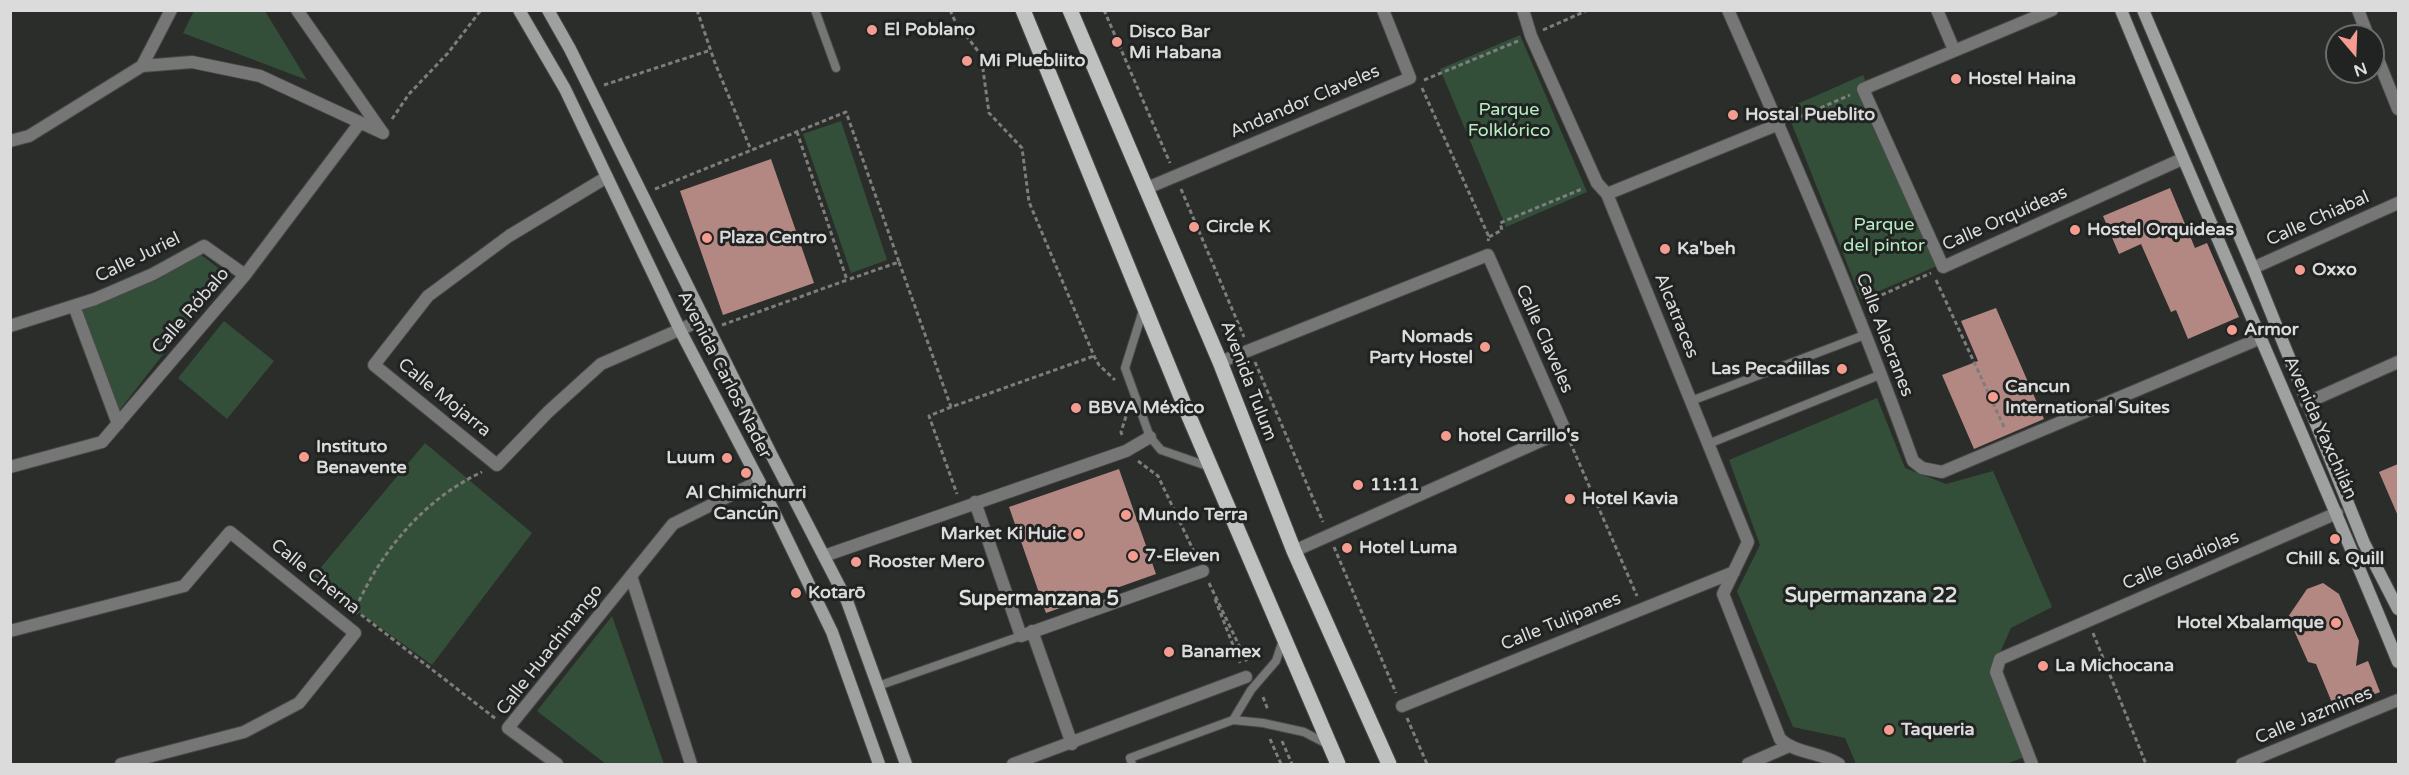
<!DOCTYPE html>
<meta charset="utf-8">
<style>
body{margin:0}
#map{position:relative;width:2409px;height:775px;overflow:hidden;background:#2a2d2a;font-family:"Varela Round",sans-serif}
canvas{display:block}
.frame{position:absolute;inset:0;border:12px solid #dadbda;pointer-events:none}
.north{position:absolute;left:2325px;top:24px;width:60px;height:60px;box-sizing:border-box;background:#202321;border:2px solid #6a6d6b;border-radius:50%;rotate:161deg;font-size:16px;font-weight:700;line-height:24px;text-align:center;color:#dadbda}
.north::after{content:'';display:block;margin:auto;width:21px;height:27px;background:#f59c91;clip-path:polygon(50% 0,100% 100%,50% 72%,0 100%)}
</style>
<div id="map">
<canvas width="2409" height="775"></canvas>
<div class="frame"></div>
<div class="north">N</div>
</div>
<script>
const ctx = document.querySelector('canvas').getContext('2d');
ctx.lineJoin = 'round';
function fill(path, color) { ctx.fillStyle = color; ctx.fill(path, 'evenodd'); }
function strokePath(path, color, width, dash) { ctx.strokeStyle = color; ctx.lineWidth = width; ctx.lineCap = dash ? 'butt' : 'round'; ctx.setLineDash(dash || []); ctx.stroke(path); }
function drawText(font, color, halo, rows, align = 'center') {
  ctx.font = font + ' "Varela Round",sans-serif'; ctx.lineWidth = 6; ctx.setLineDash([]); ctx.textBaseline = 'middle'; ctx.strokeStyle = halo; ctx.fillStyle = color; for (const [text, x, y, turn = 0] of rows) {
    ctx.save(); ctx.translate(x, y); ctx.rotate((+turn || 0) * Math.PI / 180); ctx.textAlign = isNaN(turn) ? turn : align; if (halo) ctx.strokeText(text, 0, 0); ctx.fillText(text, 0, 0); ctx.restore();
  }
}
fill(new Path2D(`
 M194 11H265L307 80 183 33Z
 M1520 35 1587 192 1506 227 1440 69Z
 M1863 75 1946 262 1861 299 1786 109Z
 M841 121 887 260 851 273 803 134Z
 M200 254 226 274 118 412 82 309 157 280Z
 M224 321 274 361 227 419 178 378Z
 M1877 398 1905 468 1946 484 1993 471 2052 607 2011 628 1998 657 2035 753 2006 764H1856L1845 738 1793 727 1737 591 1760 545 1729 460Z
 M425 443 532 533 432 665 312 578Z
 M612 616 664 764H606L537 711Z`), '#344f39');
fill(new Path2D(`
 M771 159 814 283 723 315 680 191Z
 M2170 188 2195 248 2207 243 2239 317 2188 339 2176 310 2171 312 2141 244 2119 254 2103 216Z
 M1996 308 2044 419 1974 449 1942 375 1978 361 1961 321Z
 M2398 464V516L2379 472Z
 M1119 469 1156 574 1046 613 1009 507Z
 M2323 583 2339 594 2359 641 2356 666 2368 661 2380 692 2335 710 2316 664 2308 662 2288 617 2307 589Z`), '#b48882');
const lane = new Path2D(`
 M815 10 836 68
 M1144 307 1125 368 1150 437 1161 450 1210 467
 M1691 401 1867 334
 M1708 444 1882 374
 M878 686 1021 636
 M1233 720 1251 690 1276 661 1283 640
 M1132 764 1130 758 1233 720 1263 723 1304 732 1329 745`);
const street = new Path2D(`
 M297 10 382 132
 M1523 10 1531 36 1597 183 1607 194 1748 542 1723 594 1780 739C1796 754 1821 752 1839 764
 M1728 10C1794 159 1858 308 1913 461L1922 468 1942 472 2261 338
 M1937 10 1954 50
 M2052 10 1863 89 1943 267 2182 159
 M2358 10 2368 36
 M2373 47 2398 109
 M142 66 171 10
 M10 141 29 136 142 66 192 62 260 76 383 133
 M607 177 509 236 428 296 374 365 497 465 548 412 601 364 704 319
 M1147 188 1410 78 1383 10
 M1607 194 1779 124
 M2253 268 2398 203
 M74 306 118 424
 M10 326 95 299 153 274 204 246 245 275
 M1220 362 1488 255 1565 430 1294 551
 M2306 403 2398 362
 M10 467 102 442 245 275 359 124
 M975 502 1021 636 1203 571
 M824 556 1126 451 1150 437
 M631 576 691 764
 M10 631 184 586 230 532 355 633 299 703 244 732 121 764
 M1032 631 1072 744
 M1402 706 1734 572
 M557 764 508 728 673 524 759 481
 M1013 764 1246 677
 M1748 764 1789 746
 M2032 764 1996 672 2000 659 2337 513
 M2242 764 2398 700`);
const secondary = new Path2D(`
 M519 10 565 89 680 330 759 481 832 632 879 764
 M548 10 570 49 771 454 847 601 906 764
 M2121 10C2211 229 2309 444 2398 662
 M2143 10 2253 268 2364 543 2398 609`);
const primary = new Path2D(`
 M1023 10 1188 414 1338 764
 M1070 10 1220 362 1294 551 1389 764`);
strokePath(lane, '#464946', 10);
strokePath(street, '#464946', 14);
strokePath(secondary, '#464946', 14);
strokePath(primary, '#464946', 17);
strokePath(new Path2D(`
 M697 10 715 63 751 150
 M950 10 955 21 981 55 989 113 1022 148 1029 202 1094 356 1099 365 1115 380
 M1104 10 1170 163
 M1543 30 1588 10
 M1424 80 1518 41
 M604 85 711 50
 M1422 88 1489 237 1488 241
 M392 119 409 94 448 53 481 10
 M1793 120 1850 95
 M655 189 846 112 899 262 847 280
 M1181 189 1244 337
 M1489 237 1502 230 1500 223 1582 189
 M899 262 951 407 1094 356
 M1936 280 2005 429
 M1868 301 1931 273
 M722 325 847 280 797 132
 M1255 362 1323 522
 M951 407 929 416 957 494
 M1122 435 1121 432 1127 413
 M1570 442 1637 596
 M1138 461 1158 476 1197 558
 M1334 547 1396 693
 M1209 583 1248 664
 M1215 599 1240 663
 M355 610 496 719
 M355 615V610C380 552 424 499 482 472
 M2093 633 2146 764
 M1263 697 1268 710
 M1407 718 1427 764
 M1270 739 1281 764
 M1282 741 1292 764`), '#7c7e7c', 3, [4.5, 3]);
strokePath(lane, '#757675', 8);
strokePath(street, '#757675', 12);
strokePath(secondary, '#9ea19f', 12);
strokePath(primary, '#bec1bf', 15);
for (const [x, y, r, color] of [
 [872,30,6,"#f59c91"],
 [1117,42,6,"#f59c91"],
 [967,61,6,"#f59c91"],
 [1956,79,6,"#f59c91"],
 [1733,115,6,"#f59c91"],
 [1194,227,6,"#f59c91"],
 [2075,230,6,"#f59c91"],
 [707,238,6,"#f59c91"],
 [1665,249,6,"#f59c91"],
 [2300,270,6,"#f59c91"],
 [2232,330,6,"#f59c91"],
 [1485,347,6,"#f59c91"],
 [1842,369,6,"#f59c91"],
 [1993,397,6,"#f59c91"],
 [1076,408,6,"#f59c91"],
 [1446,436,6,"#f59c91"],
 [304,457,6,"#f59c91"],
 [727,458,6,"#f59c91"],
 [746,473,6,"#f59c91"],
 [1358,485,6,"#f59c91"],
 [1570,499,6,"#f59c91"],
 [1126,515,6,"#f59c91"],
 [1078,534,6,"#f59c91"],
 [2335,539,6,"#f59c91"],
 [1347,548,6,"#f59c91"],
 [1133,556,6,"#f59c91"],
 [856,562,6,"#f59c91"],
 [796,593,6,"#f59c91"],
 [2336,623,6,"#f59c91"],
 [1169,652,6,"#f59c91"],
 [2043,666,6,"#f59c91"],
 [1889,730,6,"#f59c91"]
]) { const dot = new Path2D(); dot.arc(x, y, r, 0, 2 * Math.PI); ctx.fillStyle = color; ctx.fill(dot); strokePath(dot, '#202321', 2); }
drawText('bold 18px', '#dadbda', '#202321', [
 ["El Poblano",884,30],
 ["Disco Bar",1129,32],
 ["Mi Habana",1129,53],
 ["Mi Pluebliito",979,61],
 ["Hostel Haina",1968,79],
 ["Hostal Pueblito",1745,115],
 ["Circle K",1206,227],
 ["Hostel Orquideas",2087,230],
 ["Plaza Centro",719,238],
 ["Ka'beh",1677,249],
 ["Oxxo",2312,270],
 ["Armor",2244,330],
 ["Nomads",1473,337,"right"],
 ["Party Hostel",1473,358,"right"],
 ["Las Pecadillas",1830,369,"right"],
 ["Cancun",2005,387],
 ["International Suites",2005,408],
 ["BBVA México",1088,408],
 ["hotel Carrillo's",1458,436],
 ["Instituto",316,447],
 ["Benavente",316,468],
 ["Luum",715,458,"right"],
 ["11:11",1370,485],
 ["Al Chimichurri",746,493,"center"],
 ["Cancún",746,514,"center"],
 ["Hotel Kavia",1582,499],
 ["Mundo Terra",1138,515],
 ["Market Ki Huic",1066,534,"right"],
 ["Hotel Luma",1359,548],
 ["7-Eleven",1145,556],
 ["Chill & Quill",2335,559,"center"],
 ["Rooster Mero",868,562],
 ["Kotarō",808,593],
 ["Hotel Xbalamque",2324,623,"right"],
 ["Banamex",1181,652],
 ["La Michocana",2055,666],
 ["Taqueria",1901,730]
], 'left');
drawText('18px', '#dadbda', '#202321', [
 ["Andandor Claveles",1305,102,-23],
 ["Calle Orquídeas",2005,219,-24],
 ["Calle Chiabal",2318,219,-24],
 ["Calle Juriel",138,258,-26],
 ["Calle Róbalo",191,311,-49],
 ["Alcatraces",1676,316,68],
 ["Calle Alacranes",1884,335,69],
 ["Calle Claveles",1544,339,66],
 ["Avenida Carlos Nader",724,375,63],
 ["Avenida Tulum",1248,381,69],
 ["Calle Mojarra",444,398,39],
 ["Avenida Yaxchilán",2320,428,66],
 ["Calle Gladiolas",2181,561,-23],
 ["Calle Cherna",315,577,39],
 ["Calle Tulipanes",1561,622,-22],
 ["Calle Huachinango",550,650,-52],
 ["Calle Jazmines",2314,716,-22]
]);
drawText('18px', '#b6efc2', '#202321', [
 ["Parque",1509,110],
 ["Folklórico",1509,131],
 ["Parque",1884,225],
 ["del pintor",1884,246]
]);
drawText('bold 20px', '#dee2de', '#202321', [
 ["Supermanzana 22",1871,597],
 ["Supermanzana 5",1039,600]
]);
</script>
